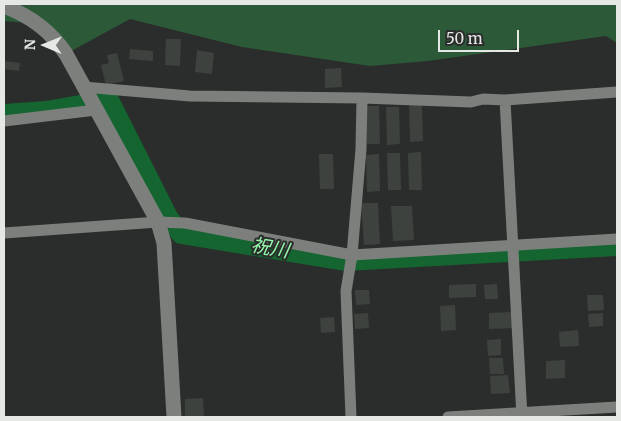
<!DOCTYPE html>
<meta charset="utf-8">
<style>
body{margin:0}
#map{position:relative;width:621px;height:421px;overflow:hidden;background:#2a2d2b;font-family:Merriweather,serif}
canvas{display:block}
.frame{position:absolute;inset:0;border:5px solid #e6e8e6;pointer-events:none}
.north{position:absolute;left:20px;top:20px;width:50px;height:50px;-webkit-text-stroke:4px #2a2d2b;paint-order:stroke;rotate:271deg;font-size:14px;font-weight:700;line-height:20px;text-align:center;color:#e6e8e6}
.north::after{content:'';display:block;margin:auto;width:18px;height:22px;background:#e6e8e6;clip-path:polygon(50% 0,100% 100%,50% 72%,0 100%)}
.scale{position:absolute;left:438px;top:30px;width:81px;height:22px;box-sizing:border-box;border:2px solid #e6e8e6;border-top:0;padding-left:6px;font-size:15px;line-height:18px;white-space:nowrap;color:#e6e8e6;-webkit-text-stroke:4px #2a2d2b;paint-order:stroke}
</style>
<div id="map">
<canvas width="621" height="421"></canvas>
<div class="frame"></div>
<div class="north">N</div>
<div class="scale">50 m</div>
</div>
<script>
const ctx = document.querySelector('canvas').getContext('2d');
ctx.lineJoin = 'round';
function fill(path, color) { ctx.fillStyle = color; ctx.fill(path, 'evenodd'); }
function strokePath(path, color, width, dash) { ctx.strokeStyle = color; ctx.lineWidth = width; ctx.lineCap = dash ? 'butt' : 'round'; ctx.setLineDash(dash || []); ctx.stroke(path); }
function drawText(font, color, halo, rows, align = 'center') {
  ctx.font = font + ' Merriweather,"Noto Sans JP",serif'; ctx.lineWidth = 4; ctx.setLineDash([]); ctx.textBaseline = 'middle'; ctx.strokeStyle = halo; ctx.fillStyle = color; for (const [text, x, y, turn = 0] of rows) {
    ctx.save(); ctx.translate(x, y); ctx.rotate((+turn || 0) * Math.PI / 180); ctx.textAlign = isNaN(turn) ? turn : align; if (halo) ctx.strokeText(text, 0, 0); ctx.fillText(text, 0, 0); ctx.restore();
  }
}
fill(new Path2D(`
 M4 4H617V43L606 36 428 61 370 66 242 47 130 19 66 54 39 24 4 21Z`), '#2c5937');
strokePath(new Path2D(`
 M4 114 46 111 109 100 168 217 181 234 345 261 617 246`), '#146530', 20);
fill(new Path2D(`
 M166 39H181L180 66 165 65Z
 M130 49 153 51V61L129 59Z
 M197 50 214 53 212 74 195 72Z
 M117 53 124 81 106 85 101 65 109 63 107 55Z
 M4 61 20 63 19 71 4 69Z
 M341 68 342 87 325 88V69Z
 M409 104H422L423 141 410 142Z
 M366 106H379L380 144H367Z
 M386 107H399L400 144 387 145Z
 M421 152 422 190H409L408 153Z
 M387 153H400L401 190H388Z
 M319 154H333L334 189H320Z
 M379 154 380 191 367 192 366 155Z
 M361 203H378L380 244 364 245Z
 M391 206H412L414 240 393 241Z
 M476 284V297L449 298V285Z
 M497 284 498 299H485L484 285Z
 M355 290H369L370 304 356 305Z
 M587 295H603L604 310 588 311Z
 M455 305 456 330 441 331 440 306Z
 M512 312 513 328 489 329V313Z
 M368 313 369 328 355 329 354 314Z
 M603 313V326L589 327 588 314Z
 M334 317 335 332 321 333 320 318Z
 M578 330 579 346 560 347 559 332Z
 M501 339V355L488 356 487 340Z
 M489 358H503L504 374H490Z
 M565 360V378L546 379V361Z
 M508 375 510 393 491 394 490 376Z
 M203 398 204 417H185V399Z`), '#3e423f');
strokePath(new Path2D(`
 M83 87 190 96 362 98 471 102 483 99 505 100 617 92
 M505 100 522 417
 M4 121 96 110
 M4 233 158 222 185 223 352 255 617 239
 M351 417 346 291 352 255 361 149 362 98
 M448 417 617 407`), '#7c7f7c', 11);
strokePath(new Path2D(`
 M4 6C30 16 50 30 66 54L158 222 164 243 174 417`), '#7c7f7c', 15);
drawText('italic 19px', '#96fbad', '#2a2d2b', [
 ["祝川",270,249,10]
]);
</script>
